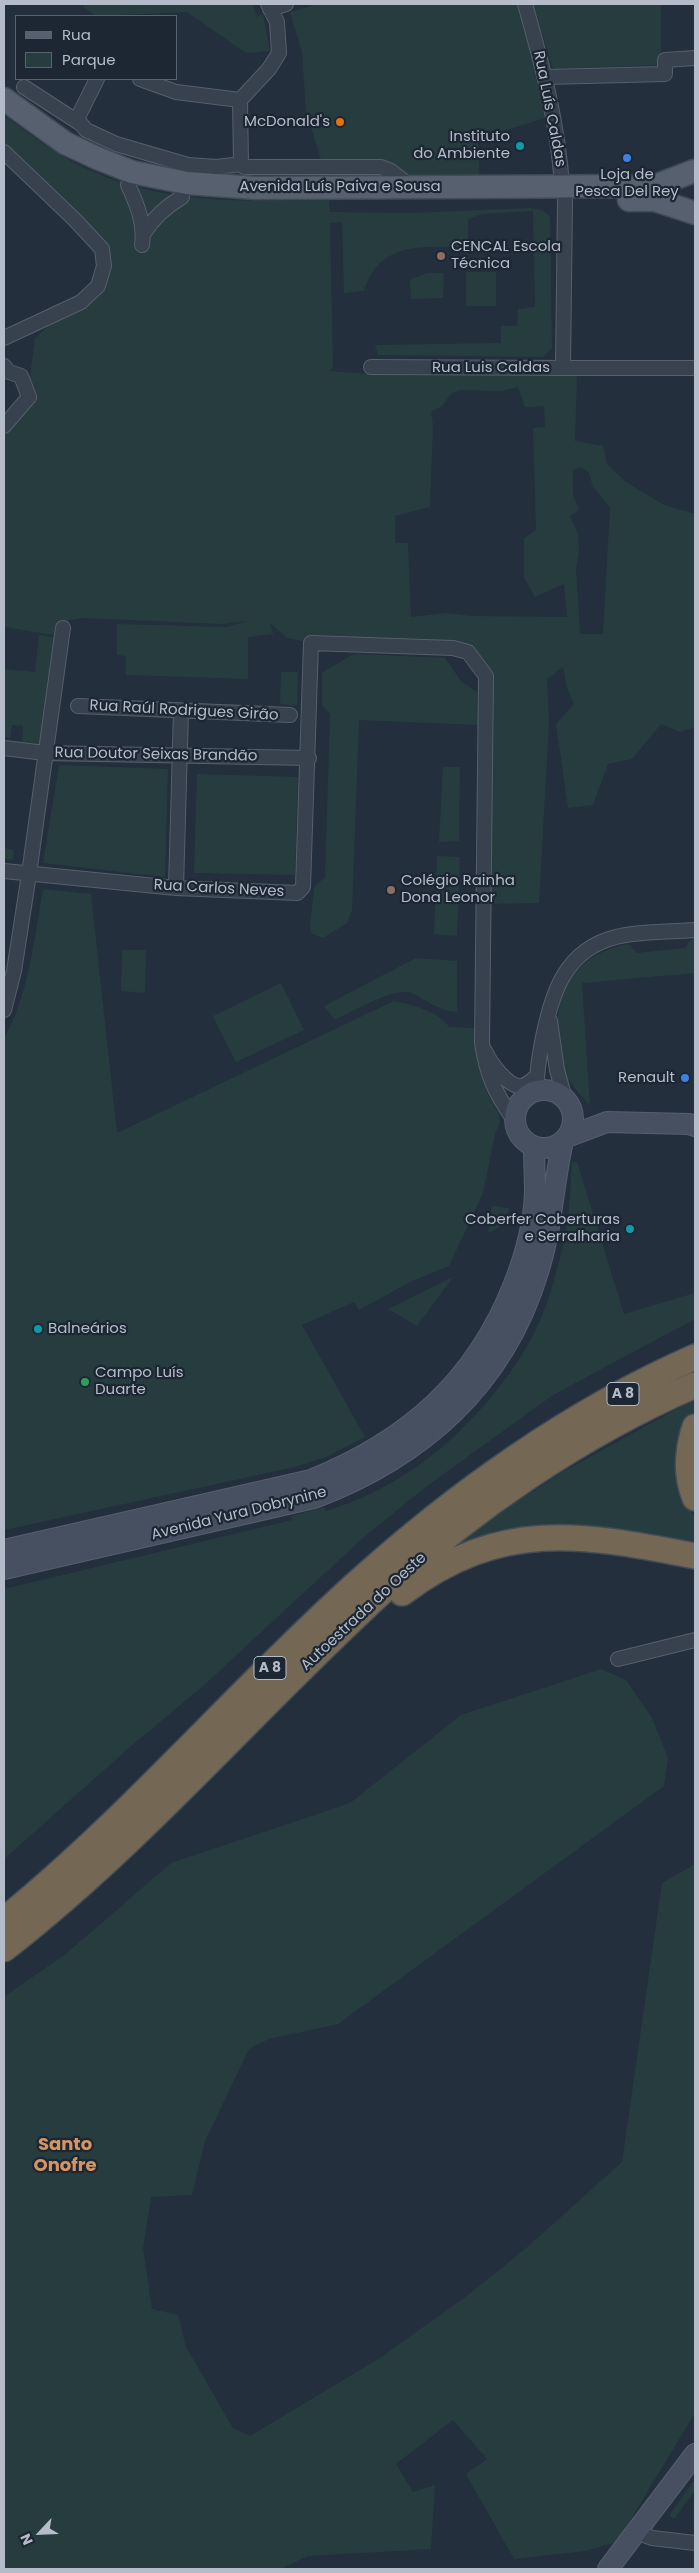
<!DOCTYPE html>
<meta charset="utf-8">
<style>
body{margin:0}
#map{position:relative;width:699px;height:2573px;overflow:hidden;background:#242f3e;font-family:Poppins,sans-serif}
canvas{display:block}
.frame{position:absolute;inset:0;border:5px solid #b4bcc9;pointer-events:none}
.legend{position:absolute;left:15px;top:15px;width:162px;height:65px;box-sizing:border-box;background:#1d2633;border:1px solid #59626f;margin:0;padding:6px 9px;list-style:none;font-size:15px;color:#b4bcc9}
.legend li{display:flex;align-items:center;gap:10px;height:25px}
.legend b{width:25px;border:1px solid #59626f}
.north{position:absolute;left:15px;top:2508px;width:50px;height:50px;-webkit-text-stroke:4px #1d2633;paint-order:stroke;rotate:245deg;font-size:14px;font-weight:700;line-height:20px;text-align:center;color:#b4bcc9}
.north::after{content:'';display:block;margin:auto;width:18px;height:22px;background:#b4bcc9;clip-path:polygon(50% 0,100% 100%,50% 72%,0 100%)}
</style>
<div id="map">
<canvas width="699" height="2573"></canvas>
<div class="frame"></div>
<ul class="legend">
<li><b style="height:6px;background:#56606e"></b>Rua</li>
<li><b style="height:14px;background:#263c3f"></b>Parque</li>
</ul>
<div class="north">N</div>
</div>
<script>
const ctx = document.querySelector('canvas').getContext('2d');
ctx.lineJoin = 'round';
function fill(path, color) { ctx.fillStyle = color; ctx.fill(path, 'evenodd'); }
function strokePath(path, color, width, dash) { ctx.strokeStyle = color; ctx.lineWidth = width; ctx.lineCap = dash ? 'butt' : 'round'; ctx.setLineDash(dash || []); ctx.stroke(path); }
function drawText(font, color, halo, rows, align = 'center') {
  ctx.font = font + ' Poppins,sans-serif'; ctx.lineWidth = 4.5; ctx.setLineDash([]); ctx.textBaseline = 'middle'; ctx.strokeStyle = halo; ctx.fillStyle = color; for (const [text, x, y, turn = 0] of rows) {
    ctx.save(); ctx.translate(x, y); ctx.rotate((+turn || 0) * Math.PI / 180); ctx.textAlign = isNaN(turn) ? turn : align; if (halo) ctx.strokeText(text, 0, 0); ctx.fillText(text, 0, 0); ctx.restore();
  }
}
fill(new Path2D(`
 M85 4H253L257 17 263 14 270 51 246 53 187 12 96 16 83 7Z
 M318 4H525L548 117 478 139 480 186H410L391 171 323 166 306 111 302 52 290 12Z
 M533 4H661V65L553 69Z
 M4 116C33 136 61 159 94 172 169 205 249 201 329 200L330 212 411 213 530 208 542 210 550 216 552 348 543 357 378 355 375 345 501 343V326H517L518 309 535 307 533 211 482 214 468 219V247C424 247 379 240 364 291L344 293 342 222 330 223 333 368 329 371 387 375 577 376 575 441 603 446 607 464 626 482 664 505 695 514V727L680 732 661 724 632 759 608 764 593 805 568 808 556 724 574 704 567 688 563 667 547 679 549 722 539 903 484 904 486 676 468 652 311 643 287 638 270 623 273 634 248 637V679L126 675V656L117 655V624L227 627 247 621 223 624 82 618 65 621 53 635 4 627V424L27 399 35 339 54 319 97 288 104 261 4 152ZM518 387 525 407 544 406 545 427 533 428 536 530 524 538V578L535 597 564 584 567 617 471 616 447 613 411 617 408 543H395V516L430 507 433 426 431 412 442 406 451 394 459 390 500 391ZM581 467 589 473 593 487 610 507 603 634H580L576 569 579 551 578 534 570 516 579 510 573 494V470Z
 M466 272H496V306H466Z
 M427 273H444L443 298 411 299 410 280Z
 M39 635 55 637 40 744 22 743 23 726 12 725 10 738 4 737V669L35 672Z
 M359 654 445 658 461 681 477 692 478 725 359 720 352 910 347 923 323 938 312 934 310 927 314 887 325 877 330 714 322 705V673L352 655Z
 M281 672H298L297 706 280 704Z
 M59 765 168 769 165 877 43 863Z
 M443 767H460L459 841 439 842Z
 M197 774 298 777 295 875 194 873Z
 M4 848 14 850 13 860 4 859Z
 M437 856 460 857 457 936 434 934Z
 M43 889 91 894 117 1133 394 1001C412 1005 438 1011 449 1027L474 1028 481 1074 487 1093 499 1114 500 1123 495 1134 483 1193 449 1266 412 1281 359 1310 354 1302 302 1325 365 1437 326 1457 295 1467 4 1530V1039C29 993 34 940 43 889Z
 M692 938H695V973L582 983 590 1106C581 1095 571 1085 565 1073 561 1065 561 1055 559 1047 550 994 576 953 629 944L637 953 685 948Z
 M122 950H146L145 993 121 991Z
 M416 958 457 961V1012C435 1011 422 995 407 992 390 990 351 1012 335 1020L324 1006Z
 M281 983 304 1030 236 1062 213 1016Z
 M572 1162H577L624 1314 695 1293V1319L553 1395 427 1486 365 1536 203 1686 130 1747 4 1859V1589L284 1522 292 1520 291 1516 325 1507V1511C410 1487 481 1422 526 1348 545 1317 556 1276 564 1241 570 1215 570 1188 572 1162Z
 M492 1206 509 1208 506 1224 488 1233Z
 M453 1277 417 1326 388 1309Z
 M695 1399V1411L686 1425 687 1506 695 1517V1548L652 1540 437 1559 512 1505 566 1470Z
 M601 1669 626 1680 652 1718 668 1758 664 1786 338 2024 269 2039 249 2049 205 2141 192 2195 151 2197 143 2248 152 2309 178 2315 186 2347 233 2428 250 2436 380 2358 468 2295 525 2249 622 2162 662 1883 695 1864V2413L617 2542 585 2551 514 2559 466 2474 487 2459 453 2420 396 2464 413 2492 435 2485 431 2549 308 2556 281 2569H4V1997L67 1953 171 1863 350 1803 461 1715Z
 M695 2479V2490L674 2519 669 2516Z`), '#263c3f');
const street = new Path2D(`
 M525 4C542 64 558 123 562 186
 M270 9 286 4
 M546 77 665 74V60L695 58
 M97 79 77 119 86 130 116 144 188 165 217 167 241 164 244 167H381L391 171 410 186
 M140 79 176 92 240 100
 M24 87 81 124
 M4 152 75 220 102 249 104 266 98 286 81 302 4 338
 M241 164 240 100 269 69 279 53 277 22 268 4
 M128 185C137 204 145 224 142 245
 M144 233C154 217 165 207 182 197
 M4 366 9 372 21 376 29 397 4 426
 M371 367 563 368 565 200
 M563 368H695
 M78 706 290 715
 M4 748 45 753 309 758
 M4 871 176 888 297 893 303 887 311 643 453 648 468 652 486 676 482 1043C487 1076 495 1093 514 1120
 M176 888 181 711
 M4 1010 14 971 29 874 63 628
 M550 1021 557 1070 565 1099
 M485 1051C490 1062 508 1088 522 1086 527 1085 532 1080 536 1077
 M537 1090C536 1074 539 1058 542 1042 551 995 564 950 616 937 639 931 671 932 695 930
 M618 1659 695 1640
 M637 2532 652 2538 695 2543`);
const secondary = new Path2D(`
 M515 1119a29 29 0 1 1 58 0a29 29 0 1 1-58 0Z
 M567 1137 607 1122 689 1124 695 1126
 M4 1550 311 1480C407 1441 475 1383 514 1284 525 1256 534 1223 535 1192 535 1177 534 1162 534 1147
 M4 1569 314 1498C422 1457 504 1385 538 1272 552 1229 553 1185 563 1141
 M608 2569 695 2454`);
const primary = new Path2D(`
 M4 99 65 143 97 158 132 172 187 183 255 188 655 186 694 171
 M629 200H655L695 213`);
const highway = new Path2D(`
 M695 1427C687 1451 685 1474 695 1498
 M402 1593C502 1518 581 1534 695 1556
 M4 1920C130 1818 235 1693 356 1584 455 1494 572 1411 695 1357
 M4 1949C142 1842 255 1708 384 1590 474 1508 582 1434 695 1385`);
strokePath(street, '#565f6c', 16);
strokePath(secondary, '#565f6c', 22);
strokePath(primary, '#414a57', 25);
strokePath(highway, '#434c59', 28);
strokePath(street, '#38414e', 14);
strokePath(secondary, '#465061', 20);
strokePath(primary, '#56606e', 22);
strokePath(highway, '#746855', 25);
for (const [x, y, r, color] of [
 [340,122,5,"#e8710a"],
 [520,146,5,"#0f9aa8"],
 [627,158,5,"#3f7fe0"],
 [441,256,5,"#8d6e63"],
 [391,890,5,"#8d6e63"],
 [685,1078,5,"#3f7fe0"],
 [630,1229,5,"#0f9aa8"],
 [38,1329,5,"#0f9aa8"],
 [85,1382,5,"#2e9e5b"]
]) { const dot = new Path2D(); dot.arc(x, y, r, 0, 2 * Math.PI); ctx.fillStyle = color; ctx.fill(dot); strokePath(dot, '#1d2633', 2); }
for (const [x, y, w] of [
 [623,1394,32],
 [270,1668,32]
]) { const box = new Path2D(); box.roundRect(x - w / 2, y - 11.5, w, 23, 4); ctx.fillStyle = '#1d2633'; ctx.fill(box); strokePath(box, '#b4bcc9', 1); }
drawText('bold 14px', '#b4bcc9', null, [
 ["A 8",623,1394],
 ["A 8",270,1668]
]);
drawText('15px', '#b4bcc9', '#1d2633', [
 ["Rua Luís Caldas",549,109,79],
 ["Avenida Luís Paiva e Sousa",340,187],
 ["Rua Luis Caldas",491,368],
 ["Rua Raúl Rodrigues Girão",184,711,3],
 ["Rua Doutor Seixas Brandão",156,755,1],
 ["Rua Carlos Neves",219,889,3],
 ["Avenida Yura Dobrynine",239,1514,-14],
 ["Autoestrada do Oeste",364,1612,-43]
]);
drawText('15px', '#b4bcc9', '#1d2633', [
 ["McDonald's",330,122],
 ["Instituto",510,137],
 ["do Ambiente",510,154],
 ["Loja de",627,175,"center"],
 ["Pesca Del Rey",627,192,"center"],
 ["CENCAL Escola",451,247,"left"],
 ["Técnica",451,264,"left"],
 ["Colégio Rainha",401,881,"left"],
 ["Dona Leonor",401,898,"left"],
 ["Renault",675,1078],
 ["Coberfer Coberturas",620,1220],
 ["e Serralharia",620,1237],
 ["Balneários",48,1329,"left"],
 ["Campo Luís",95,1373,"left"],
 ["Duarte",95,1390,"left"]
], 'right');
drawText('bold 18px', '#d59563', '#1d2633', [
 ["Santo",65,2145],
 ["Onofre",65,2166]
]);
</script>
